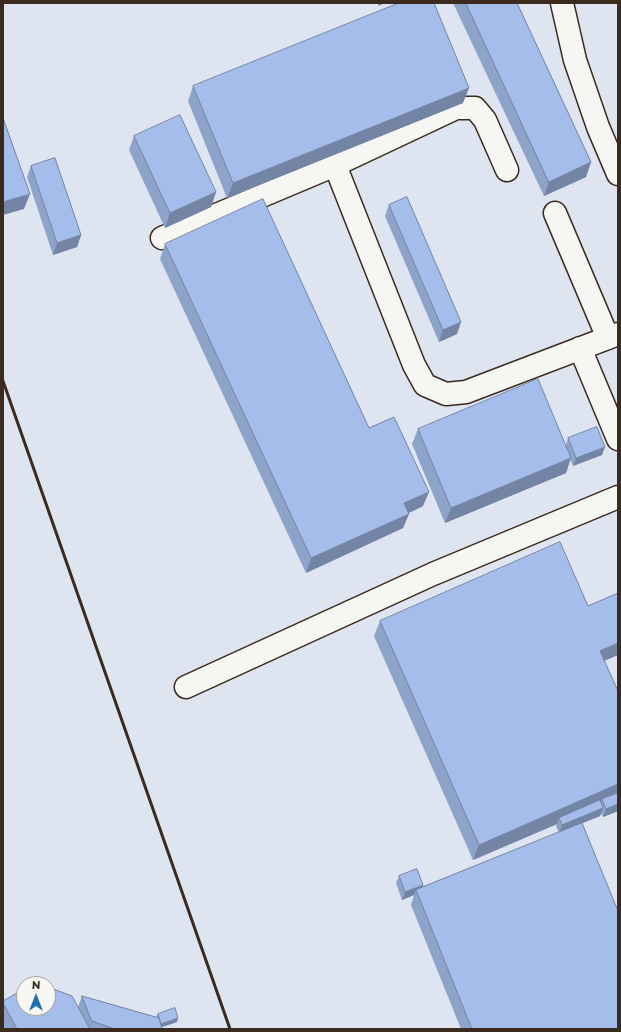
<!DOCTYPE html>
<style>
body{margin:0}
#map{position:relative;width:621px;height:1032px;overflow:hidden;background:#f6f6f2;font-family:"Playpen Sans",sans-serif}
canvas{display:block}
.frame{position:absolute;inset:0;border:4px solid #3b2a1e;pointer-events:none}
.north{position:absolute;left:16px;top:976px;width:40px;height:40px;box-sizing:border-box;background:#f6f6f2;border:1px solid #aba49d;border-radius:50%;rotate:0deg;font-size:11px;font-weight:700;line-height:16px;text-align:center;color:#3b2a1e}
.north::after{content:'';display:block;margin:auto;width:14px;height:18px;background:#1f6fb2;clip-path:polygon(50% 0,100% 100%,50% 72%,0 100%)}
</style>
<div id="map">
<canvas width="621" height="1032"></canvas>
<div class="frame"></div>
<div class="north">N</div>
</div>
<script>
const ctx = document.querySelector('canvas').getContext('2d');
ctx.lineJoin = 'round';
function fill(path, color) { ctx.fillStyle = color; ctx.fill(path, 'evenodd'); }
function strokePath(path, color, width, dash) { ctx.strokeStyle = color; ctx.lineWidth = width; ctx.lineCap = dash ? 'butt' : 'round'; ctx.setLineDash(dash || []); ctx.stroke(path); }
fill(new Path2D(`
 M3 3H618V1029H3ZM24 984H48V1008H24Z`), '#dee5f0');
const minor = new Path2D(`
 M562 3 575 60 598 127 618 174
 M507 170 485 120 475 108H456L335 165 414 365 425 385 446 394 466 392 618 334
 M555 213 608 338
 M162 238 335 165
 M580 348 618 439
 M186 687 433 574 618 497`);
strokePath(minor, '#3b2a1e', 25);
strokePath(minor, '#f6f6f2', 22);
strokePath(new Path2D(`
 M3 381 230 1029`), '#3b2a1e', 3);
fill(new Path2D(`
 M453 3H517L591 162 586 177 544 196Z
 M193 86 463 103 227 198 188 101Z
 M134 136 216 192 211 207 165 228 129 150Z
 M31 166 81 235 77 247 53 255 27 177Z
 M389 205 457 334 439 342 385 216Z
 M165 244 369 428 423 506 409 513 403 528 306 573 160 259Z
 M418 429 566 445 568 438 602 455 573 466 570 459 566 473 445 523 412 444Z
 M618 593V655L604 661 618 811 603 817 601 813 600 816 582 823 618 1029H461L411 905 414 895 402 900 396 883 399 876 423 885 422 887 559 833 556 826 557 824 473 860 374 636 380 621 588 606Z
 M82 996 156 1017 158 1014 177 1022 162 1027V1029H4L3 1027V1001L78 1007Z`), '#8ea3ca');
fill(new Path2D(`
 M379 3H385L378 6Z
 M469 88 463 103 227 198 233 183Z
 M591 162 586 177 544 196 549 182Z
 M216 192 211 207 165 228 170 213Z
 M30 194 24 209 3 215V202Z
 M81 235 77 247 53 255 57 243Z
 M461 322 457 334 439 342 443 330Z
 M605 447 602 455 573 466 576 458Z
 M571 458 566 473 445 523 451 508Z
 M429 492 423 506 398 518 404 503Z
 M409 514 403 528 306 573 311 558Z
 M618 643V655L594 665 600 651Z
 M618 784V797L602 799 600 805 559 818 557 824 473 860 479 845Z
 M618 804V811L603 817 606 809Z
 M603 808 600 816 559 833 562 825Z
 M423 885 420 893 416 890 414 895 402 900 405 892Z
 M178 1018 177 1022 159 1028 161 1024Z`), '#7484a4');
const building = new Path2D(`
 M399 3H434L469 88 233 183 193 86Z
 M466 3H517L591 162 549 182Z
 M180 115 216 192 170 213 134 136Z
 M3 118 30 194 3 202Z
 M55 158 81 235 57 243 31 166Z
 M407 197 461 322 443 330 389 205Z
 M263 199 369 428 394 417 429 492 404 503 409 514 311 558 165 244Z
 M538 379 571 458 451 508 418 429Z
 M597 427 605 447 576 458 568 438Z
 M560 542 588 606 618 593V643L600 651 618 691V784L479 845 380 621Z
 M618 793V804L606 809 602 799Z
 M600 800 603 808 562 825 559 818Z
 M582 823 618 911V1029H472L416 890Z
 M417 869 423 885 405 892 399 876Z
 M48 987 72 996 90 1029H17L3 1003V1001L24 989V1008H48Z
 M82 996 159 1018 162 1029H115L92 1021Z
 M175 1008 178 1018 161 1024 158 1014Z`);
fill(building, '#a5bdeb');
strokePath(building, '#7484a4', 1);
</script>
